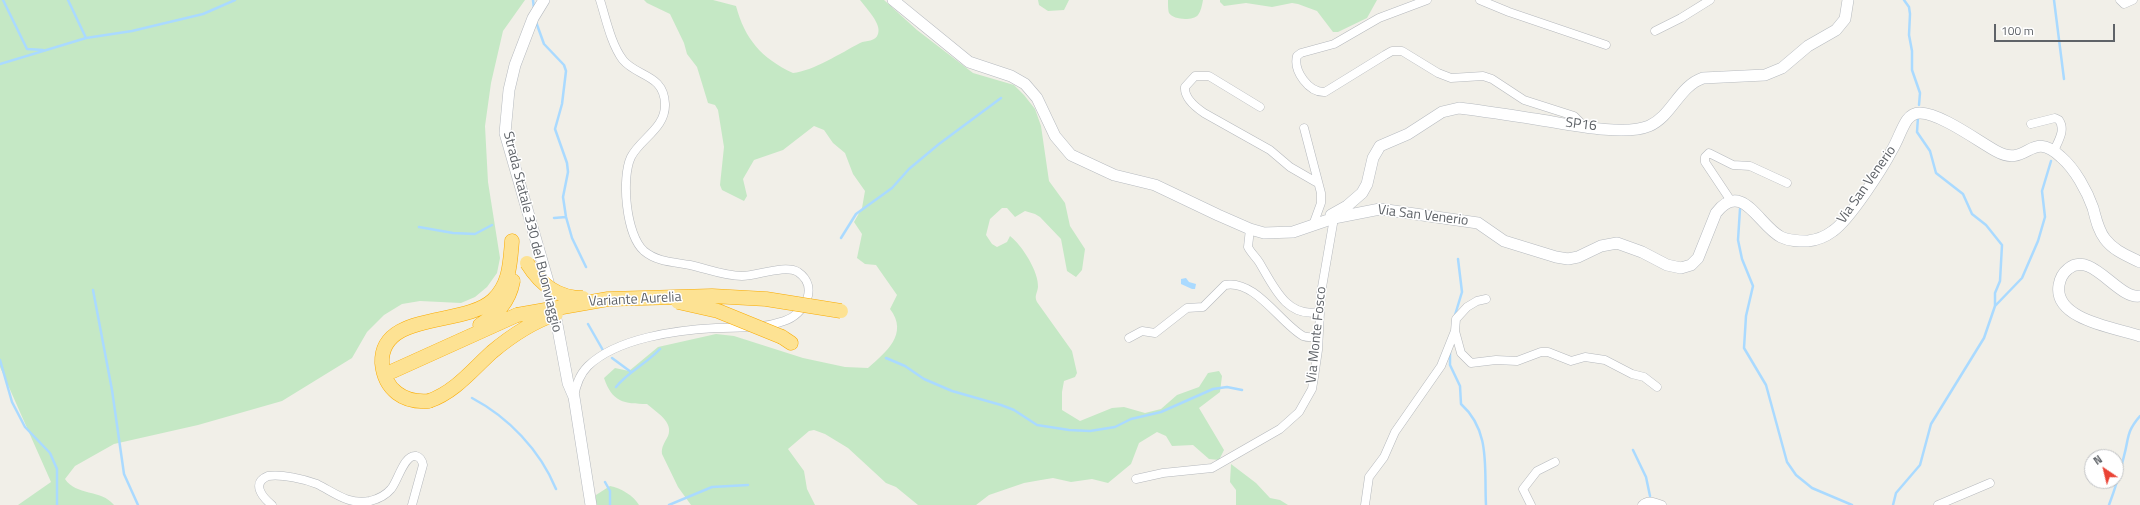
<!DOCTYPE html>
<style>
body{margin:0}
#map{position:relative;width:2140px;height:505px;overflow:hidden;background:#f1efe8;font-family:"Titillium Web",sans-serif}
canvas{display:block}
.north{position:absolute;left:2084px;top:449px;width:40px;height:40px;box-sizing:border-box;background:#fff;border:1px solid #bfc1c3;border-radius:50%;rotate:325deg;font-size:11px;font-weight:700;line-height:16px;text-align:center;color:#5f6368}
.north::after{content:'';display:block;margin:auto;width:14px;height:18px;background:#ea4335;clip-path:polygon(50% 0,100% 100%,50% 72%,0 100%)}
.scale{position:absolute;left:1994px;top:24px;width:121px;height:18px;box-sizing:border-box;border:2px solid #5f6368;border-top:0;padding-left:5px;font-size:12px;line-height:14px;white-space:nowrap;color:#5f6368;-webkit-text-stroke:3px #fff;paint-order:stroke}
</style>
<div id="map">
<canvas width="2140" height="505"></canvas>
<div class="north">N</div>
<div class="scale">100 m</div>
</div>
<script>
const ctx = document.querySelector('canvas').getContext('2d');
ctx.lineJoin = 'round';
function fill(path, color) { ctx.fillStyle = color; ctx.fill(path, 'evenodd'); }
function strokePath(path, color, width, dash) { ctx.strokeStyle = color; ctx.lineWidth = width; ctx.lineCap = dash ? 'butt' : 'round'; ctx.setLineDash(dash || []); ctx.stroke(path); }
function drawText(font, color, halo, rows, align = 'center') {
  ctx.font = font + ' "Titillium Web",sans-serif'; ctx.lineWidth = 3; ctx.setLineDash([]); ctx.textBaseline = 'middle'; ctx.strokeStyle = halo; ctx.fillStyle = color; for (const [text, x, y, turn = 0] of rows) {
    ctx.save(); ctx.translate(x, y); ctx.rotate((+turn || 0) * Math.PI / 180); ctx.textAlign = isNaN(turn) ? turn : align; if (halo) ctx.strokeText(text, 0, 0); ctx.fillText(text, 0, 0); ctx.restore();
  }
}
fill(new Path2D(`
 M0 0H525L503 31 491 83 485 126 488 182 500 258 497 273 487 287 475 297 461 303 420 301 402 304 384 315 367 332 352 358 282 401 198 425 114 444 75 466 65 479C76 496 101 489 114 505H18L51 482 0 367Z
 M644 0H713L736 6C745 39 761 58 793 73 813 71 841 53 860 43 866 40 876 42 878 34 882 24 866 8 860 0H884L917 30 973 73 1014 85 1024 95 1035 109 1041 126 1049 181 1065 203 1070 226 1085 249 1082 270 1076 277 1067 271 1061 239 1040 217 1035 214 1025 211 1015 217 1007 208H1002L990 219 986 235 992 244 997 247 1007 242 1010 236C1022 245 1039 272 1038 287 1037 294 1034 296 1037 302L1072 351 1077 373 1075 377 1064 381 1062 392V410L1080 421 1112 408 1124 407 1145 413 1161 409 1177 395 1199 387 1208 373 1219 371 1222 376 1220 392 1199 408 1224 450 1219 460 1209 459 1193 445 1172 446 1166 436 1157 432 1139 443 1131 464 1108 483 1092 479 1071 482 1053 478 1041 480 1024 483 989 495 976 505H918L896 487 886 483 848 448 825 434 814 430 809 431 788 449 804 471 807 489 815 505H691L678 487 662 454C661 447 665 442 668 436 674 422 656 412 647 404 624 404 612 402 604 378L615 368 629 371 658 347 716 334 734 336 803 358 845 367 868 368C886 352 909 334 890 309L897 295 876 265 865 264 857 258 862 234 854 222 862 208 865 191 853 174 845 153 833 143 824 130 814 126 783 150 754 160 743 179 747 196 744 201 722 190 720 185 724 147 718 110 715 105 708 103 697 67 687 54 684 43 670 14 647 3Z
 M1038 0H1069L1064 10 1048 11 1039 5Z
 M1168 0H1203C1202 5 1201 11 1198 15 1193 21 1173 20 1169 13 1168 10 1168 4 1168 0Z
 M1220 0H1377L1367 18 1338 32H1333L1317 11 1298 4 1292 3 1272 7 1246 3 1224 6 1220 2Z
 M1231 464 1256 483 1270 498 1280 500 1288 505H1236V490L1230 482Z
 M610 486C621 488 634 496 639 505H596V495Z`), '#c5e8c5');
fill(new Path2D(`
 M1186 278 1189 282 1196 284 1195 289H1192L1181 284V279Z`), '#aadaff');
strokePath(new Path2D(`
 M3 0 27 49 43 50
 M68 0 86 38
 M533 0 534 9
 M1904 0 1909 7 1910 14 1909 35 1912 51V70L1920 93 1919 105
 M2054 0 2064 79
 M536 22 544 44 564 65 566 71 562 104 555 129 567 163 568 172 563 197 566 217 572 238 586 267
 M0 64 86 38 132 31 203 14 235 0
 M1918 117 1917 132 1930 151 1936 173 1963 194 1972 214 1986 225 2002 245 2000 281 1995 293V306
 M1740 209 1738 240 1742 259 1753 286 1746 316 1744 348 1766 385 1787 462 1796 475 1812 488 1852 505
 M554 218 566 217
 M419 227 453 233 475 234 492 225
 M841 238 856 214 892 188 909 169 939 144 1001 98
 M93 290 112 390 124 474 138 505
 M1455 315 1462 292 1458 259
 M588 324 604 352
 M1450 352V365L1460 386 1461 404C1491 431 1484 468 1486 505
 M612 358 631 372
 M886 358 905 366 924 379 952 391 1001 405 1014 410 1037 425 1069 430 1090 431 1115 427 1131 419 1161 412 1213 389 1227 387 1242 390
 M0 360 12 402 25 427 50 453 57 469V505
 M616 387C628 372 646 364 660 349
 M472 398C508 417 540 450 556 489
 M1633 450 1646 477 1650 496
 M605 482 610 491V505
 M669 505 712 487 748 485
 M1893 505 1896 493 1920 465 1931 424 1984 338 1995 306 2022 278 2038 241 2045 217 2042 191 2051 161
 M2109 505C2115 489 2120 473 2124 456 2129 438 2126 432 2140 416`), '#aadaff', 2.5);
const street = new Path2D(`
 M1427 0 1379 18 1334 44 1301 53 1297 56C1293 71 1309 93 1325 92L1385 55 1392 51H1402L1438 73 1451 78 1483 76 1492 79 1524 100 1574 116 1584 126
 M1480 0 1509 12 1606 45
 M2120 0 2124 4 2133 0
 M1655 31 1681 18 1710 0
 M1260 107 1209 76H1195L1185 87C1184 98 1195 107 1204 113L1270 150 1290 167 1316 182
 M2031 124 2055 118 2059 120C2066 130 2058 141 2054 151
 M1304 128 1321 193V203L1313 225
 M1731 201 1705 162V157L1709 153 1733 165 1750 166 1787 183
 M1250 229 1248 247C1251 253 1256 257 1259 262 1273 285 1286 318 1318 312
 M1455 331 1461 353 1471 363 1496 360 1517 361 1541 352H1548L1571 361 1585 357 1605 360 1632 374 1644 377 1657 387
 M1129 338 1142 331 1155 333 1187 308 1203 307 1225 285C1255 279 1280 323 1303 336 1308 338 1313 337 1318 337
 M574 397C576 385 579 375 588 366 617 338 677 330 716 328 740 327 761 329 784 321 804 315 820 287 798 272 785 264 757 276 742 276 724 276 708 269 690 265 674 262 657 262 644 251 626 235 621 178 631 157 640 139 666 128 665 104 664 74 637 77 623 60 611 44 606 19 600 0
 M1136 479 1163 473 1212 468 1280 429 1299 412 1312 389 1314 377 1318 350 1321 293 1334 218
 M272 505C262 497 251 483 268 476 282 474 304 479 317 484 335 493 348 505 370 501 378 499 386 495 391 489 398 481 404 454 416 456 420 457 422 460 423 465L412 505
 M1365 505 1369 477 1384 457 1395 432 1441 366 1455 331 1456 319 1467 307 1477 301 1486 299
 M1531 505 1523 489 1537 471 1555 462
 M1642 505C1648 499 1655 502 1662 505
 M1938 505 1990 483`);
const secondary = new Path2D(`
 M544 0 533 18 515 65 509 90 505 133 551 292 568 383 574 397 591 505
 M893 0 969 62 1011 76 1025 84 1037 98 1055 136 1071 155 1114 175 1155 185 1218 215 1250 229 1264 233 1293 232 1334 218 1380 209 1478 223 1504 241 1556 257 1568 259 1578 257 1601 246 1617 243 1642 252 1667 265 1681 268 1691 265 1698 258 1716 213C1742 179 1759 226 1781 237 1789 241 1798 241 1808 241 1817 240 1825 237 1833 231 1850 219 1882 169 1892 150 1898 140 1901 129 1907 120 1910 116 1915 113 1920 113 1940 113 1978 141 1996 151 2028 169 2030 128 2061 157 2075 169 2087 191 2093 208 2096 219 2098 230 2105 239 2114 251 2128 256 2140 262
 M1331 215 1347 206 1362 193 1367 184 1373 158 1380 146 1408 134 1442 112 1459 108C1484 111 1509 115 1535 119 1563 123 1623 137 1649 126 1672 116 1679 86 1703 78L1765 75 1782 68 1808 46 1836 30 1845 19 1848 0
 M2140 296C2118 300 2091 249 2068 269 2063 273 2060 279 2059 285 2053 320 2117 328 2140 336`);
const highway = new Path2D(`
 M480 325C497 314 509 302 513 281
 M782 337 791 343
 M393 371 517 315
 M429 401C417 402 406 400 397 393 388 386 383 375 382 363 380 311 464 327 493 300 510 284 510 263 512 241`);
strokePath(street, '#b5b8bc', 9);
strokePath(secondary, '#b6babf', 12);
strokePath(highway, '#f9ab00', 15);
strokePath(street, '#fff', 8);
strokePath(secondary, '#fff', 11);
strokePath(highway, '#fde293', 14);
const highwayBridge = new Path2D(`
 M527 263C540 284 557 298 583 298
 M678 302 718 311 782 337
 M517 315 608 299 712 296 766 299 841 311
 M429 401C455 392 472 370 492 352 511 336 532 322 556 314`);
strokePath(highwayBridge, '#f9ab00', 15, []);
strokePath(highwayBridge, '#fde293', 14);
drawText('14px', '#5f6368', '#fff', [
 ["SP16",1581,125,7],
 ["Via San Venerio",1867,185,-55],
 ["Via San Venerio",1423,216,7],
 ["Strada Statale 330 del Buonviaggio",532,232,76],
 ["Variante Aurelia",635,300,-3],
 ["Via Monte Fosco",1317,335,-84]
]);
</script>
